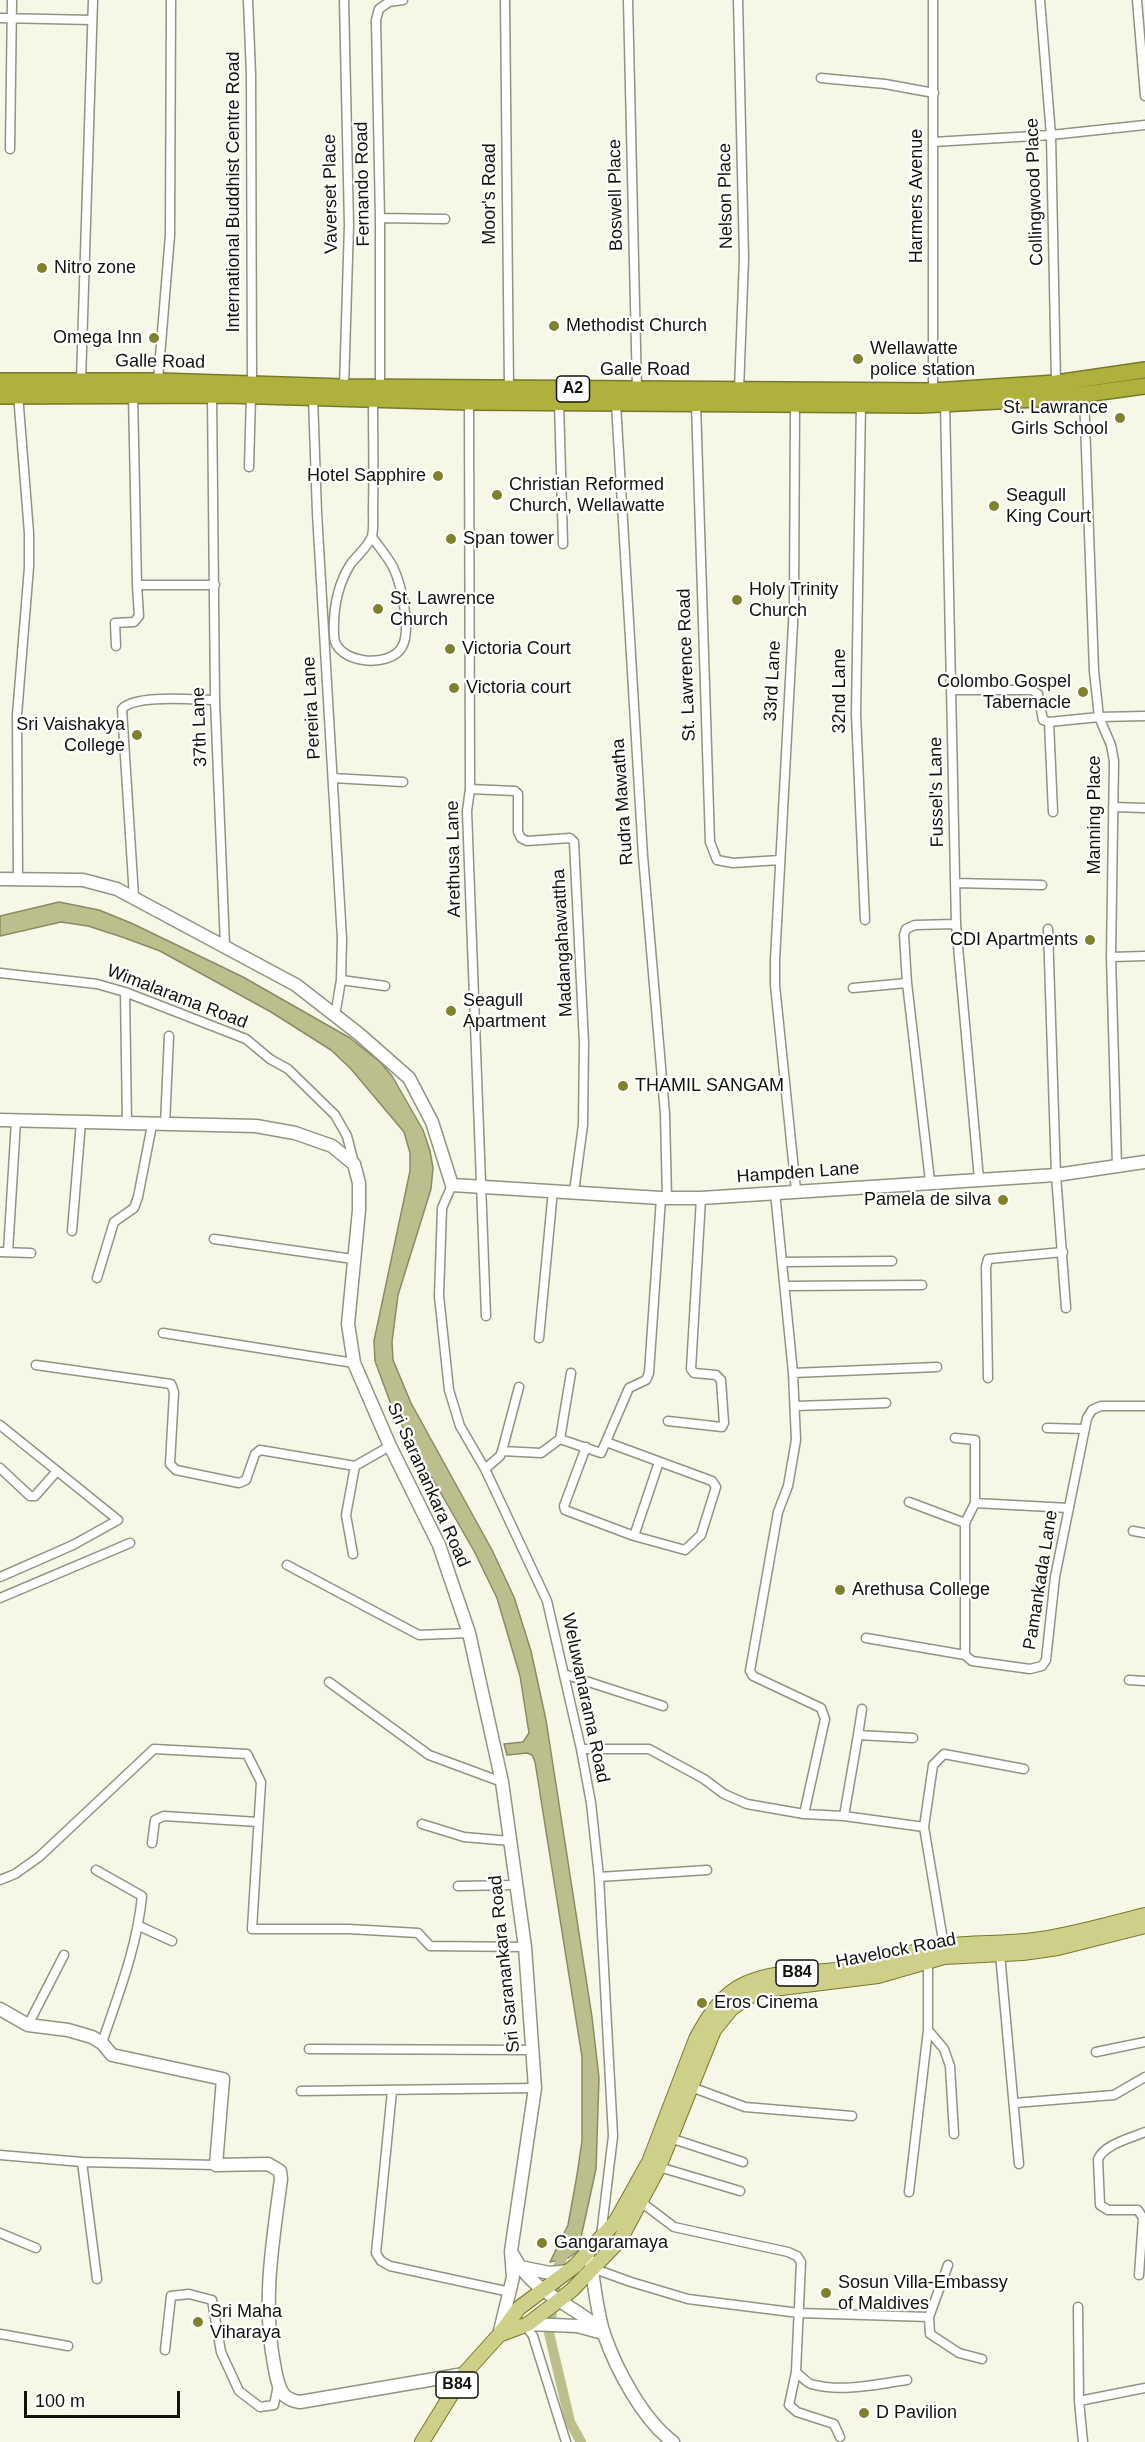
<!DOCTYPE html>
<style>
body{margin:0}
#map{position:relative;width:1145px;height:2442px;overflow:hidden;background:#f6f7e6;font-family:Helvetica,sans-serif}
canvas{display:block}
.scale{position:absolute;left:24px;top:2391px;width:156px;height:27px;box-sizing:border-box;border:3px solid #12120d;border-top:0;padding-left:8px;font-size:18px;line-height:21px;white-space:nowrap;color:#12120d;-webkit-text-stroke:4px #fff;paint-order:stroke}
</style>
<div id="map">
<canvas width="1145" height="2442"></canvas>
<div class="scale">100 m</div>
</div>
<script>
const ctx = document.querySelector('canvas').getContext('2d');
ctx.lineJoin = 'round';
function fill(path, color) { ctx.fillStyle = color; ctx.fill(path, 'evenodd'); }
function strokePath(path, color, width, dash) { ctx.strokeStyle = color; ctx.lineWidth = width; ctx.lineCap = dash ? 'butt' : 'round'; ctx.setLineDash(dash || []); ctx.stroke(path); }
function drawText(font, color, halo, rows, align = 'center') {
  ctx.font = font + ' Helvetica,sans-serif'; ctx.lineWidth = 4.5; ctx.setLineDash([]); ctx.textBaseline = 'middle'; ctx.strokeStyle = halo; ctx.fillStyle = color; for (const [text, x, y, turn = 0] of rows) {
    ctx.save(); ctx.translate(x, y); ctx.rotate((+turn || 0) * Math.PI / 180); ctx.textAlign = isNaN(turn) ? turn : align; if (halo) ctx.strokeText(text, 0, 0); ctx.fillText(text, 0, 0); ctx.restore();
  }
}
const water = new Path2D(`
 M59 902 99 910 131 923 243 977 350 1038 380 1062 392 1076 423 1130 430 1151 433 1168 431 1189 398 1295 392 1342 393 1360 411 1403 492 1550 514 1597 531 1651 546 1720 592 2017 599 2078 596 2169 578 2251 568 2258 550 2262 568 2225 577 2175 582 2141V2057L535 1762 532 1755 527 1753 507 1755 504 1744 523 1742 529 1733 520 1676 497 1598 474 1551 393 1410 375 1361 374 1341 410 1171V1153L404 1132 351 1069 331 1050 271 1012 160 951 122 937 88 926 61 922 0 936V916Z`);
fill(water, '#bcbf8c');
strokePath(water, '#898b66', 1.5);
strokePath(new Path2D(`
 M567 2247 558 2267 549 2333 570 2422 581 2442`), '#bcbf8c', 10);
const street = new Path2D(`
 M248 0 251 74 252 384
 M344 0 349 225 344 387
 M505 0 509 388
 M628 0 637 390
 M738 0 744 258 739 390
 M933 0V391
 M1040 0 1051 135 1056 383
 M1137 0 1145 96
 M0 18 92 20
 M821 78 885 84 934 93
 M933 142 1051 135 1145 125
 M10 149 12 0
 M380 218 445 219
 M81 381 93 0
 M158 381 170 235 171 0
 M380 387V218L376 20 379 9 389 2 403 0
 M18 394 29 533V567L17 715 18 878
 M1084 394 1094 671 1099 717 1111 745 1114 761 1111 957 1117 1166
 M133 395 137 585H215
 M212 395 215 700 225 946
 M313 397 317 513 342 939 341 980 335 1016
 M861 401 856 714 865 920
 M469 402 470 789 467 811 486 1316
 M559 402 563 544
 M945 403 956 924 979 1179
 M616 404 643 856 665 1114 667 1198
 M696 404 710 842 717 860 733 863 780 860
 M795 404 794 605 775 960V985L796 1190
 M249 467 251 396
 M372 537C379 547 387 556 393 567 401 584 412 629 402 647 390 669 334 664 334 635 333 611 337 586 350 565 356 556 369 546 372 536 374 528 373 517 373 509 374 472 373 436 373 399
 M116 646 115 623 134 622 139 616 137 585
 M952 690H1032L1038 694 1043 720 1049 722 1099 717 1145 716
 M1049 722 1053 812
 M333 778 403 782
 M470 789 515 791 518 794V832L521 838 527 841 570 838 574 842 584 1043 583 1125 574 1192
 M1113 807 1145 808
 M955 883 1042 885
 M134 897 122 709C135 694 195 700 215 700
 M1048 929 1056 1175 1066 1308
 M1111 957 1145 956
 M0 973 97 984 125 992 246 1039 270 1059 288 1069 335 1115 347 1136 354 1163
 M341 980 385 986
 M853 988 907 983
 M125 992 127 1123
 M165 1124 169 1036
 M930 1181 907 983 904 935 906 929 915 925 956 924
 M452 1185 442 1208 439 1296 449 1390 460 1426 485 1469 547 1601 581 1749 591 1803 599 1877 613 2136 601 2236
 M775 1192 793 1373 796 1440 788 1486 778 1512 750 1671 753 1676 821 1708 825 1719 804 1814
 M72 1231 81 1122
 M214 1239 353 1259
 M0 1252 31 1253
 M8 1252 16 1121
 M782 1262 892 1261
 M97 1278 114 1222 134 1208 138 1197 152 1125
 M785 1286 922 1285
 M163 1333 354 1363
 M539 1338 553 1190
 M36 1365 171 1384 174 1392 170 1464 176 1470 239 1483 246 1480 255 1454 260 1450 355 1466 390 1446
 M793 1373 937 1367
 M988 1378 986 1267 988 1259 1063 1252
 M796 1406 886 1403
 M668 1421 722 1427 724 1423 721 1380 716 1375 694 1373 691 1369 701 1198
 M1047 1428 1085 1429
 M955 1438 975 1440V1503L965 1523V1655
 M560 1439 571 1373
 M586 1447 564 1506 565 1510 634 1536 685 1550 701 1535 716 1487 712 1481 606 1442
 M502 1451 519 1387
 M0 1468 30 1496H35L57 1471
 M485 1469 500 1456 502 1451 541 1453 560 1439 601 1453 629 1388 646 1380 649 1373 661 1198
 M909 1502 965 1523
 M975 1503 1069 1508
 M1133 1531 1145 1533
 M634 1536 659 1462
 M353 1554 346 1515 355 1466
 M287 1565 419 1635 469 1633
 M0 1577 73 1545 118 1520 0 1425
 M0 1598 130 1543
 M866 1638 965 1655 972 1661 1030 1669 1042 1666 1046 1660 1055 1577 1087 1418 1092 1410 1101 1406H1145
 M564 1674 663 1706
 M1129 1680 1145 1681
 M329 1682 429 1755 502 1782
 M858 1735 862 1709
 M581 1749H649L704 1779 724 1794 747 1804 804 1814 844 1816 924 1827
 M844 1816 858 1735 913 1738
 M422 1824 464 1837 510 1841
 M152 1843 155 1820 164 1816 258 1822
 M96 1870 142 1896C137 1948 118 1995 102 2043
 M599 1877 707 1870
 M0 1880 15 1874 39 1857 154 1749 247 1754 261 1782 252 1929H349L418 1933 430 1946 525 1947
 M458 1886 516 1885
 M139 1926 172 1941
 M944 1946 924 1827 933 1765 944 1754 1024 1769
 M1000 1954 1019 2164
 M28 2025 64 1955
 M928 2030 944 2049 950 2066 954 2134
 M309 2049 532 2050
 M1096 2052 1145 2042
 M691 2087 745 2107 852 2116
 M301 2091 535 2088
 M392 2091 376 2253 381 2261 390 2266 510 2292
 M1015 2103 1114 2095 1145 2077
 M670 2138 743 2162
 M0 2155 82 2162 216 2165
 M82 2162 97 2279
 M659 2167 740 2191
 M909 2192 928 2030V1961
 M641 2202 674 2227 788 2252 797 2256 801 2262 796 2372 789 2405 797 2412 834 2424 840 2437
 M0 2233 36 2248
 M948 2265 929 2317 930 2334 959 2353 982 2359
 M592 2268 631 2282 688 2299 799 2313 929 2317
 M1139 2275 1143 2218 1138 2210H1108L1100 2205 1098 2159C1105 2144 1131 2138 1145 2132
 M1078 2307 1079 2401 1083 2442
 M525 2325 533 2336 566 2442
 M0 2334 68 2346
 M165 2350 171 2296 189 2294 212 2300 221 2352 239 2391 260 2407 274 2405 278 2385
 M796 2372C801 2376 806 2382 811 2384 842 2393 877 2384 907 2380
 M1079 2401 1145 2388`);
const secondary = new Path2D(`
 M0 879 83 880 117 889 296 985 359 1034 409 1078 432 1122 452 1185 661 1198H701L1056 1175 1145 1162
 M0 1120 256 1126 295 1133 332 1146 354 1164 359 1183V1210L348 1324 354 1363 390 1446 439 1545 469 1633 502 1782 525 1947 535 2088 511 2251 513 2277 500 2331
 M0 2009 28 2025 68 2030 92 2037 102 2043 112 2055 223 2079 216 2165 268 2164 280 2171 281 2179C273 2240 262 2302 274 2364 276 2374 277 2386 284 2395 289 2400 294 2401 300 2402L464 2374
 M513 2255C536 2298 572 2301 604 2333
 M591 2262C594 2285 597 2312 604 2334 616 2369 643 2420 673 2442
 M520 2267 550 2273 569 2271
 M528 2324 577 2326 603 2333`);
const primary = new Path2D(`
 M499 2335 528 2324 558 2301 572 2290 620 2240 659 2167 714 2030 732 2008 754 1994 765 1990 878 1976 944 1957 1023 1953 1058 1948 1145 1926
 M422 2442 464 2374 499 2335 519 2308 575 2266 616 2221 649 2162 696 2039C708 2016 723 1993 747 1983 778 1969 813 1974 846 1969 879 1963 910 1951 943 1946 973 1942 1004 1944 1034 1940 1072 1935 1108 1924 1145 1915`);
const highway = new Path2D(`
 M0 381H158L344 387 933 391 1056 383 1145 370
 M0 396 226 395 469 402 921 405 1057 398 1145 386`);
strokePath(street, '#919383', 11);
strokePath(secondary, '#919383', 15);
strokePath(primary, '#77792b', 16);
strokePath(highway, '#77792b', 18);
strokePath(street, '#fff', 8);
strokePath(secondary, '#fff', 12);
strokePath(primary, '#ced089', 14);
strokePath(highway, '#aeb13b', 15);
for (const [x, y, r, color] of [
 [42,268,6,"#7f812b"],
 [554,326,6,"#7f812b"],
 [154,338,6,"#7f812b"],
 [858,359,6,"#7f812b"],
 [1120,418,6,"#7f812b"],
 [438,476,6,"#7f812b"],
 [497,495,6,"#7f812b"],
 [994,506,6,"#7f812b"],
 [451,539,6,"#7f812b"],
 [737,600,6,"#7f812b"],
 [378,609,6,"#7f812b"],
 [450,649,6,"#7f812b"],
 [454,688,6,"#7f812b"],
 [1083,692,6,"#7f812b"],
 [137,735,6,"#7f812b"],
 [1090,940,6,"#7f812b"],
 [451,1011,6,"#7f812b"],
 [623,1086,6,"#7f812b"],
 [1003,1200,6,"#7f812b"],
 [840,1590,6,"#7f812b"],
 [702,2003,6,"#7f812b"],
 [542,2243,6,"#7f812b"],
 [826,2293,6,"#7f812b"],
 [198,2322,6,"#7f812b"],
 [864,2413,6,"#7f812b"]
]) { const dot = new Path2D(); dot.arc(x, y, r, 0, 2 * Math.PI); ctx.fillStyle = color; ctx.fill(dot); strokePath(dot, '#fff', 2); }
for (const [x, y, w] of [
 [573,389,33],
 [797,1973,42],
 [457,2385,42]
]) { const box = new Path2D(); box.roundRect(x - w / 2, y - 13, w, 26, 4.5); ctx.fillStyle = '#fff'; ctx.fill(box); strokePath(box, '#12120d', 1.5); }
drawText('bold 16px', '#12120d', null, [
 ["A2",573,389],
 ["B84",797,1973],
 ["B84",457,2385]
]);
drawText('18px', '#12120d', '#fff', [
 ["Fernando Road",363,184,-91],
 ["International Buddhist Centre Road",234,192,-90],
 ["Collingwood Place",1035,192,-92],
 ["Vaverset Place",331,194,-91],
 ["Moor's Road",490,194,-90],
 ["Boswell Place",616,195,-91],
 ["Nelson Place",726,196,-91],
 ["Harmers Avenue",917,196,-90],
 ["Galle Road",160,362,1],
 ["Galle Road",645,370],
 ["St. Lawrence Road",687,665,-92],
 ["33rd Lane",773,681,-87],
 ["32nd Lane",840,691,-90],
 ["Pereira Lane",312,708,-93],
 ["37th Lane",200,727,-92],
 ["Fussel's Lane",937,792,-91],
 ["Rudra Mawatha",623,802,-94],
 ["Manning Place",1095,815,-90],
 ["Arethusa Lane",454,859,-91],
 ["Madangahawattha",563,943,-93],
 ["Wimalarama Road",177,997,21],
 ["Hampden Lane",798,1173,-4],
 ["Sri Saranankara Road",428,1485,66],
 ["Pamankada Lane",1041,1580,-81],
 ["Weluwanarama Road",585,1698,78],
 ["Havelock Road",896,1951,-11],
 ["Sri Saranankara Road",505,1964,-96]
]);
drawText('18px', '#12120d', '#fff', [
 ["Nitro zone",54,268],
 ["Methodist Church",566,326],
 ["Omega Inn",142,338,"right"],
 ["Wellawatte",870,349],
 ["police station",870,370],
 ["St. Lawrance",1108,408,"right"],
 ["Girls School",1108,429,"right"],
 ["Hotel Sapphire",426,476,"right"],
 ["Christian Reformed",509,485],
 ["Church, Wellawatte",509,506],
 ["Seagull",1006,496],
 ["King Court",1006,517],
 ["Span tower",463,539],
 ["Holy Trinity",749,590],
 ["Church",749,611],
 ["St. Lawrence",390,599],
 ["Church",390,620],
 ["Victoria Court",462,649],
 ["Colombo Gospel",1071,682,"right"],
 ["Tabernacle",1071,703,"right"],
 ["Victoria court",466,688],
 ["Sri Vaishakya",125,725,"right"],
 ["College",125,746,"right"],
 ["CDI Apartments",1078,940,"right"],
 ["Seagull",463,1001],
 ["Apartment",463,1022],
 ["THAMIL SANGAM",635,1086],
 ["Pamela de silva",991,1200,"right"],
 ["Arethusa College",852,1590],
 ["Eros Cinema",714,2003],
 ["Gangaramaya",554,2243],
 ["Sosun Villa-Embassy",838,2283],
 ["of Maldives",838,2304],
 ["Sri Maha",210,2312],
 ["Viharaya",210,2333],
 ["D Pavilion",876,2413]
], 'left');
</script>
